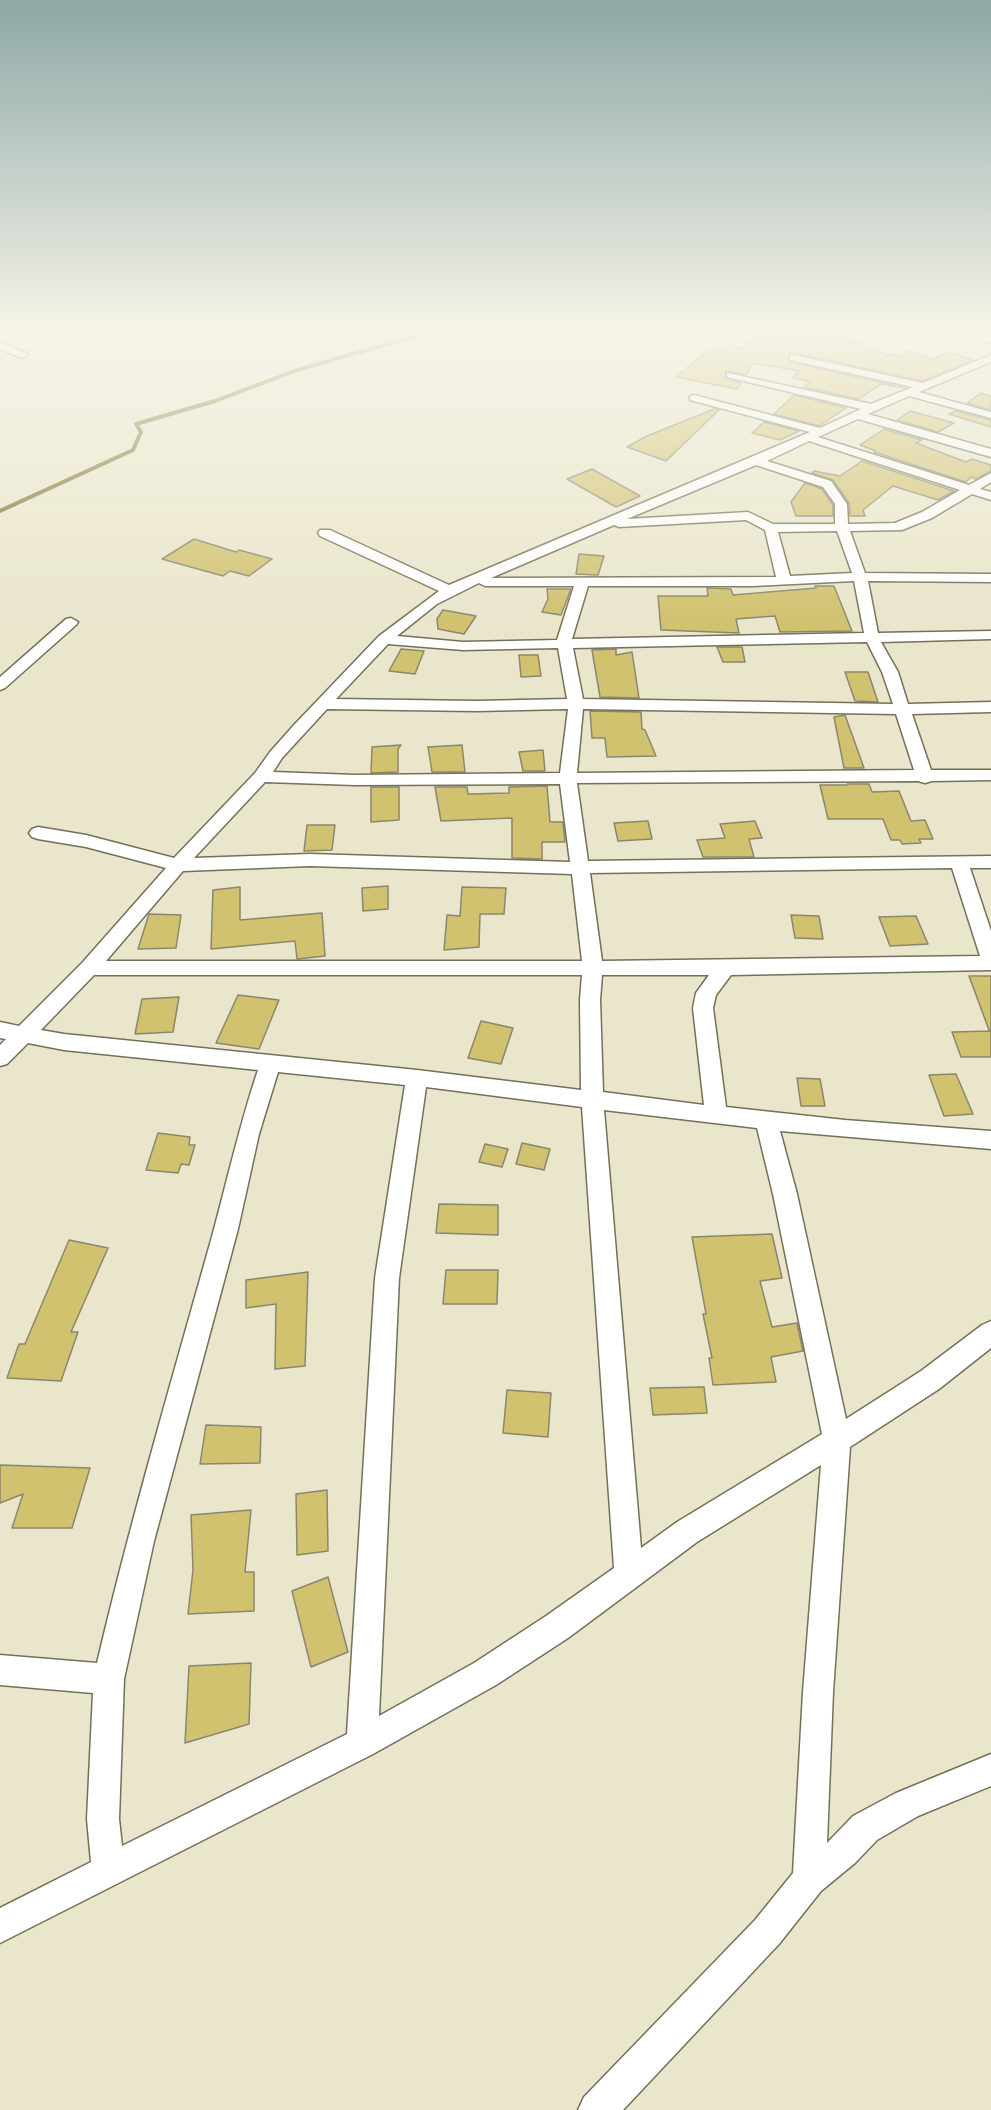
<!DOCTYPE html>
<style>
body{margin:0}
canvas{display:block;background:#eae6cc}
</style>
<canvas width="991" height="2110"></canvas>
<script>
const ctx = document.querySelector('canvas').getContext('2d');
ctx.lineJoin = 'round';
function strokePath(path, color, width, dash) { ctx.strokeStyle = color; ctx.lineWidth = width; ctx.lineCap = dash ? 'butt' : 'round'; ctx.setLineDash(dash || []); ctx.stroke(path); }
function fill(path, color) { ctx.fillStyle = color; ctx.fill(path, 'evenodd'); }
strokePath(new Path2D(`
 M0 511 133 450 141 432 136 424 215 401 297 370 419 335 428 327`), '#7b7133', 4);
const building = new Path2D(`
 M777 327H790L834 338 842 336 889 356 893 354 900 357 907 351 933 359 949 352 973 360 923 381 794 353 788 355 790 362 905 388 881 384 859 399 804 387 810 382 793 378 799 371 753 363 746 375 726 371 725 378 741 383 737 389 676 377 706 352 712 353 731 344 741 348Z
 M981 393 991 396V410L967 403Z
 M794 395 846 408 819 426 774 414Z
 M714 409 719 410 666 461 627 447 647 436Z
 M910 411 954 423 938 432 897 420Z
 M955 411 991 420V427L949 414Z
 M764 422 799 431 780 440 752 433Z
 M884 429 922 440 916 443 966 462 972 459 991 465V471L976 479 971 477 966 482 874 452 876 451 860 445Z
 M862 461 954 491 938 500 893 486 863 510 865 516H850L849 503 833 480 812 473 814 471 840 476Z
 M592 469 640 496 616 507 567 479Z
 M805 483 822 489 833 505V516H796L791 502Z
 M194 539 236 552 239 550 272 559 249 576 230 571 223 576 162 559Z
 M579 554 604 556 598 575 576 574Z
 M815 586H834L852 631 780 632 775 616 736 619 739 633 661 630 658 596H708L707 588 731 589 733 595 816 588Z
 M547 589H571L561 615 542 612 548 599Z
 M443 610 476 616 464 634 438 629 437 619Z
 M717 647H742L745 662H723Z
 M401 649 424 651 415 674 389 671Z
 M616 649V655L632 652 639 698 600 697 592 650Z
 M519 655H538L541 676 521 677Z
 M845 672H868L878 702 855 701Z
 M590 711 641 712 642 729 645 730 656 756 607 757 605 738H592Z
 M845 715 864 768H844L834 717Z
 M401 745 398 749V772L371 773 372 747Z
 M462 745 465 772H432L428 747Z
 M543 750 545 771H523L519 752Z
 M847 784H869L872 792 899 791 911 821 925 820 933 839H919L921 843 902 844 900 840H891L883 819H828L820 785H847Z
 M547 786 550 822H563L565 842H542V859L512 858V818L441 821 435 787H467L468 794 509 793V787Z
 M371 787H399V820L371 822Z
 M648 821 652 839 618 841 614 823Z
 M755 821 762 838 749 839 754 857H703L697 840 725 838 720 824Z
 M307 825H335L332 850 304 851Z
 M388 886V909L363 911 362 888Z
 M240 887V920L322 913 325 956 297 959 295 941 211 949 213 890Z
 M462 887 506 888 504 914H480L479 947 444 950 447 915 460 916Z
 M149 914 181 915 176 948 138 949Z
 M791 915 819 916 823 939 795 938Z
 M916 916 928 944 890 946 879 917Z
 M969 976H991V1030H989Z
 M238 995 279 1000 259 1049 216 1043Z
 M179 997 173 1032 135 1034 142 999Z
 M481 1021 513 1028 501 1064 468 1058Z
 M991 1031V1057H961L952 1032Z
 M956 1074 973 1114 944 1116 929 1075Z
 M797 1078 820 1079 825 1106H801Z
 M158 1133 190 1137 189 1145H195L189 1165 181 1164 178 1173 146 1170Z
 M522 1143 550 1149 544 1170 516 1164Z
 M485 1144 508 1149 502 1167 479 1162Z
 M439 1204 498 1205V1235L436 1233Z
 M772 1234 782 1278 760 1281 772 1327 797 1323 803 1351 771 1357 776 1382 713 1385 709 1358H712L703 1314H706L692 1237Z
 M69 1240 108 1248 71 1332H78L61 1381 7 1378 19 1344H25Z
 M446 1270H498L497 1304H443Z
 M308 1272 305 1366 275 1369 276 1304 246 1308V1280Z
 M704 1387 707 1413 653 1415 650 1388Z
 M507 1390 551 1393 548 1437 503 1433Z
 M206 1425 261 1427 260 1463 200 1464Z
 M0 1465 90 1468 72 1528H12L23 1494 0 1503Z
 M327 1490 328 1551 297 1555 296 1494Z
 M251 1510 245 1572H254V1611L188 1614 193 1570 191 1515Z
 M328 1577 348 1652 311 1667 292 1591Z
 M251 1663 249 1724 185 1743 189 1666Z`);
fill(building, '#d1c26f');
strokePath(building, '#8b876f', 1.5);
const minor = new Path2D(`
 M935 327H952L991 337V343Z
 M0 342 26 353 27 355 22 358 0 349Z
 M794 355 923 383 991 355V362L919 392 991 412V418L909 396 868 414 991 449V457L858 419 818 437 969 485 991 473V482L980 489 991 492V500L972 494 932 518 902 530 850 531 865 573 991 574V582L868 581 878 633 991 631V639L881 642 898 672 908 704 991 702V712L912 714 931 770H991V780L932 781 925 783 918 781 577 783 588 861 991 856V868H970L991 931V970L731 975 716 995 713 1008 726 1107 845 1120 991 1131V1149L780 1131 797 1194 846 1419 921 1371 982 1325 991 1321V1348L939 1389 850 1447 833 1692 827 1843 853 1816 896 1793 991 1754V1786L918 1816 877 1840 855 1863 821 1891 779 1944 623 2110H578L584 2097 755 1920 793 1873 803 1692 821 1465 697 1542 568 1638 496 1685 373 1754 0 1943V1908L91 1862 87 1819 93 1693 0 1685V1655L97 1663C129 1527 168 1393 206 1258 224 1196 237 1132 258 1070L64 1050 28 1043 7 1064 0 1066V1045L6 1039 0 1038V1022L19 1026 82 963 166 868 86 847 38 839 32 837 29 833 32 829 38 827 86 835 174 858 255 773 270 752 294 725 379 636 439 591 320 536 318 533 320 530H330L449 585 810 432 690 400V396L694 395 820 428 861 409 727 377V373L871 404 913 387 790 360V356ZM809 441 960 490 922 512 895 523 848 524 847 504 831 481 767 461ZM756 465 823 487 835 504V524H773L748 512 627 519ZM746 520 765 530 776 577 491 578 614 525 619 527ZM837 531 852 573 790 576 778 532ZM854 581 864 633 572 639 588 586H753ZM479 583 485 586H574L557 640 463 642 397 636 437 604ZM867 642 882 672 893 704 583 699 573 648ZM388 644 463 650 558 648 567 699 477 701 336 699ZM327 709 477 711 568 709 560 773 355 775 273 772 282 758ZM583 709 896 714 914 770 577 773ZM265 782 355 785 560 784 570 862 310 854 194 858ZM310 866 572 874 582 961H106L183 871ZM952 868 980 956 602 961 590 873ZM94 975H582L580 1000 581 1090 417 1070 64 1034 41 1030ZM602 975H709L696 993 693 1008 704 1105 603 1092 600 1000ZM278 1072 405 1085 375 1278 347 1734 122 1846 119 1819 124 1679 154 1541 238 1229 259 1134ZM426 1087 582 1107 614 1568 546 1616 474 1663 379 1716 399 1278ZM604 1110 757 1128 773 1194 822 1434 677 1522 641 1548Z
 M71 618 78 622 76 625 5 688 0 690V677L66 619Z`);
strokePath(minor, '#747059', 3);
fill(minor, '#fff');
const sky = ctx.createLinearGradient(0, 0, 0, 622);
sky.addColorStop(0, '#8da8a6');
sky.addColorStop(0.53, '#f6f4e8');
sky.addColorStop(1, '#f6f4e800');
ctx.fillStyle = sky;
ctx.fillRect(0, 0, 991, 622);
</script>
